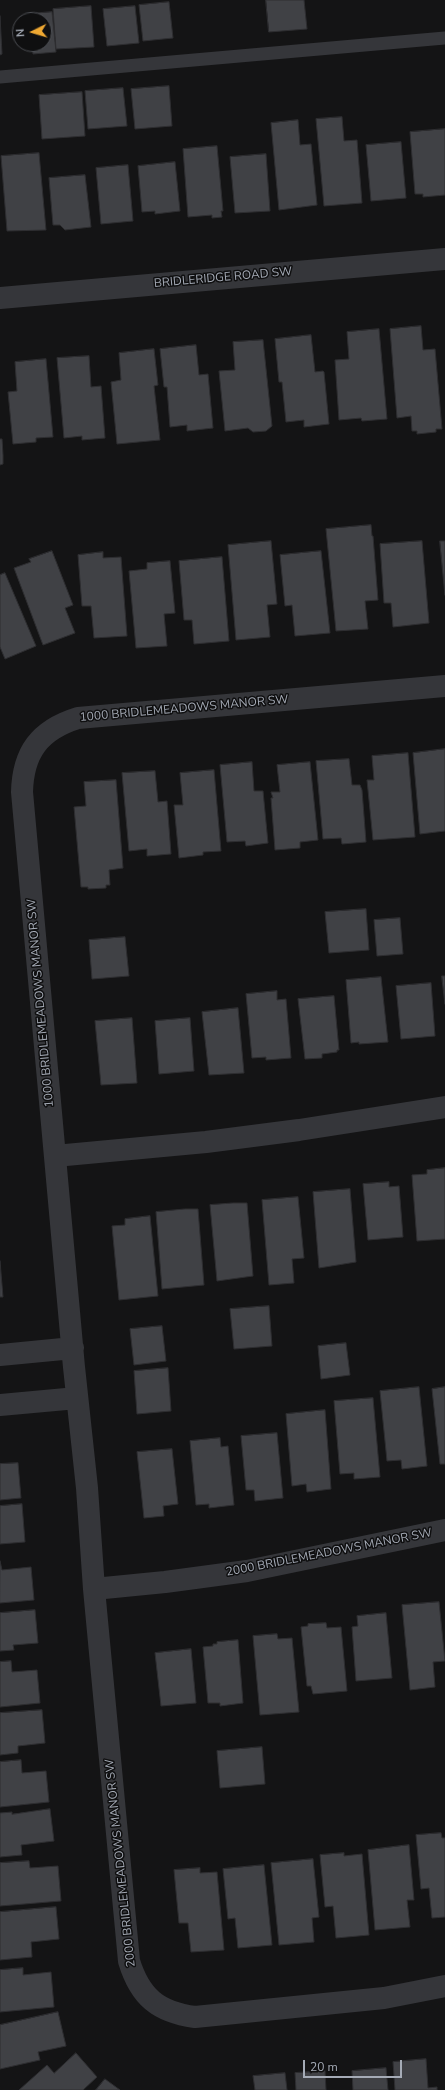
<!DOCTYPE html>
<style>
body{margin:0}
#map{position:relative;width:445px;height:2090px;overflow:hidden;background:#141415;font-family:"Nunito Sans",sans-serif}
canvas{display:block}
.north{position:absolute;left:12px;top:12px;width:40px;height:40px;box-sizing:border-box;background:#0f0f10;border:1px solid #4b4d52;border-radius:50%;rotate:265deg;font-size:11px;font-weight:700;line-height:16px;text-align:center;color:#a5abb6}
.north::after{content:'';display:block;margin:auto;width:14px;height:18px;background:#efa832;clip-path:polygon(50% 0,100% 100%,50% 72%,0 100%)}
.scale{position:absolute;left:303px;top:2060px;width:99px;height:18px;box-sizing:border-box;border:2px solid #a5abb6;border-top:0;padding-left:5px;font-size:12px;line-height:14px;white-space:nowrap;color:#a5abb6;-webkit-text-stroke:3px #0f0f10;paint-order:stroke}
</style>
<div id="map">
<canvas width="445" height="2090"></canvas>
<div class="north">N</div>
<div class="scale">20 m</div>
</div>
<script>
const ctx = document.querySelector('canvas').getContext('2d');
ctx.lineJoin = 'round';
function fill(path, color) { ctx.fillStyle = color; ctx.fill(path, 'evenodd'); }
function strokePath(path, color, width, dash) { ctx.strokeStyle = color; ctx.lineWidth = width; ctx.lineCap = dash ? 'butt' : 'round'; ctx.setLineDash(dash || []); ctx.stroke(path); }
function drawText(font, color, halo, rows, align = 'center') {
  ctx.font = font + ' "Nunito Sans",sans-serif'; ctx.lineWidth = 3; ctx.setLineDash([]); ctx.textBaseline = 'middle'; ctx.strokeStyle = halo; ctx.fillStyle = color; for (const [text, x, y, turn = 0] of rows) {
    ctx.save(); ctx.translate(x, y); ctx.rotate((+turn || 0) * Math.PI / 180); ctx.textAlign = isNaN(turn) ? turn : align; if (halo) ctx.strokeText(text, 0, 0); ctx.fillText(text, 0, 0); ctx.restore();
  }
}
const building = new Path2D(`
 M266 0H304L307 29 269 32Z
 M169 2 173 38 143 41 139 5Z
 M91 6 94 47 56 49 53 9Z
 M135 6 139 43 107 46 103 9Z
 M52 12 56 52 33 54 32 44H44V20H29V14Z
 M0 16 2 54 0 55Z
 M169 86 172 126 135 129 131 89Z
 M123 88 127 126 88 129 85 91Z
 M82 92 85 136 42 139 39 95Z
 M342 117 344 141 357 140 362 203 324 206 316 119Z
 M298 120 300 145 311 144 317 205 279 210 271 123Z
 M445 129V195L423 197V194H415L410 132Z
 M401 142 406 198 371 201 366 145Z
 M217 146 223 211H221L222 217 212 218V215L188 217 183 149Z
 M39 153 46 230 7 231 1 156Z
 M266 154 270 211 235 213 230 157Z
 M175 162 180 211 155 214V211L142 212 138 166Z
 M128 165 133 221 101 224 96 168Z
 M85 175 91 227 65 230 60 225H53L49 178Z
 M421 326 423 350 435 349 442 429H436V432L417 434V431H412L411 416 397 418 390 329Z
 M379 329 387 419 362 421 361 418 339 420 335 360 349 359 347 332Z
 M311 335 315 372 323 371 324 372 329 424 304 427V420L286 422 282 382H279L275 339Z
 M263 340 272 426 266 431 253 432 248 428 225 431 219 371 235 370 233 342Z
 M196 345 199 375 208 374 213 428 187 431V425L170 427 167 387H164L160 349Z
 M154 349 158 385 154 386 160 440 117 444 111 382 121 380 119 353Z
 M89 356 91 387 101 386 105 438 82 440V436L64 438 57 358Z
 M46 359 53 437 36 438V442L13 444 8 392 17 391 15 362Z
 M0 439H2L3 455V464L0 465Z
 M371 525 372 536H373L378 600 365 601 368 629 336 631 326 529Z
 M271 541 277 604 267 605 270 637 236 640 228 545Z
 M422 541 429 623 393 627 391 603H384L380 544Z
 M440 541H445V595Z
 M52 551 73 605 65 608 75 633 43 645 14 568 31 562 29 559Z
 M321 551 330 633 295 636 292 605 285 606 280 555Z
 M103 552V558L121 557 127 636 94 638 91 606H82L78 555Z
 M222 557 229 641 194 644 192 620H184L179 561Z
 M170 561 175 613 164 614 167 646 136 648 129 571 147 569V563Z
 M5 573 36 646 5 659 0 647V575Z
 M445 749V831L420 834 413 753Z
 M408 753 415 837 373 840 367 780H374L372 756Z
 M349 759 352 785H360L362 790 366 842 342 844 341 838 323 839 316 761Z
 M252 762 254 791H263L268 843 246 846 245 841 227 842 220 765Z
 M310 762 318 840 300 842V848L275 850 271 798H273L271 792H280L277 765Z
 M214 770 221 851 203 852V855L179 858 174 805H183L180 773Z
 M155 771 158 802 167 801 171 854 147 856V849L129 851 122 773Z
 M116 780 123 868 109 870 110 885H106V888L88 889V887H81L74 807 86 806 84 782Z
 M366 909 369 950 329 953 325 912Z
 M400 918 403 954 377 956 374 920Z
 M125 937 129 976 92 979 89 940Z
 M442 976H445V1004Z
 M381 977 388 1042 359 1044V1042L351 1043 346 980Z
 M431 983 435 1036 401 1039 396 986Z
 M277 991V1000L286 999 291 1058 266 1060V1057L252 1058 246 994Z
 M334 996 339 1050H337V1052L322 1054V1058L305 1059 298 999Z
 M238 1008 244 1073 209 1075 202 1012Z
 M132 1018 137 1083 101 1085 95 1021Z
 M190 1018 194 1071 159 1074 155 1021Z
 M445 1168V1239L417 1241 412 1175 427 1174V1170Z
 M389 1182V1187L399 1186 403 1237 368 1240 363 1184Z
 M350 1189 356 1262 319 1268 313 1192Z
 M298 1197 304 1258 292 1259 294 1283 269 1285 262 1200Z
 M233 1203H247L253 1276 217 1281 210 1205Z
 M185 1209H198L204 1285 162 1289 156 1212Z
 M150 1216 158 1296 119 1300 112 1226 125 1225V1219Z
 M0 1261 3 1297H0Z
 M269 1306 272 1346 234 1349 230 1309Z
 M162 1326 166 1361 134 1365 130 1329Z
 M346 1343 350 1375 321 1379 318 1346Z
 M168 1368 171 1411 137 1414 134 1371Z
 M419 1387 427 1466 402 1469 401 1460 387 1461 380 1391Z
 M445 1387V1464H440L432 1389Z
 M373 1398 380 1477 354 1479V1473L340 1474 334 1401Z
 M325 1410 331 1489 307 1492 306 1484 292 1486 286 1414Z
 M277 1433 283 1498 255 1501 254 1490H246L241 1436Z
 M220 1438 221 1447 228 1446 234 1505 209 1508V1504L196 1505 190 1441Z
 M172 1449 178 1504 163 1506 164 1516 144 1518 137 1452Z
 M18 1463 21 1498 0 1500V1464Z
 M22 1504 25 1542 0 1544V1506Z
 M0 1561 2 1570 31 1567 34 1600 0 1603Z
 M439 1602 445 1661 433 1662 435 1687 410 1690 402 1605Z
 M35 1610 38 1643 13 1645 14 1650 0 1651V1613Z
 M386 1613 392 1678 356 1681 352 1627 358 1626 357 1616Z
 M326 1623 327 1628 341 1627 347 1691 313 1694 311 1686H307L301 1627 308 1626V1624Z
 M277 1634 278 1639 292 1638 299 1712 260 1715 253 1636Z
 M238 1640 243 1703 220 1706V1703H208L203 1647 213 1646V1644H217V1642Z
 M191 1649 196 1703 161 1706 155 1653Z
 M11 1661 12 1672 37 1670 40 1703 0 1707V1662Z
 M42 1710 45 1743 18 1746V1753L0 1755V1713Z
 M262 1747 265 1784 220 1788 217 1751Z
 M21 1760 22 1773 46 1771 49 1802 0 1807V1762Z
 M50 1809 54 1841 21 1845 22 1855 0 1857V1813L12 1812V1814Z
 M441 1833 442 1838H445V1917L432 1918 429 1888 421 1889 416 1835Z
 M409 1845 414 1900H407L410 1927 375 1930 368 1850Z
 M344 1853V1856L362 1854 369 1935 336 1938 333 1906 325 1907 320 1855Z
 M313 1859 319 1917 312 1918 314 1942 279 1945 271 1863Z
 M29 1861 30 1868 58 1866 61 1901 0 1906V1863Z
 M264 1865 272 1945 238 1948 235 1918 228 1919 223 1869Z
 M200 1868V1873L217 1872 224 1950 191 1952 188 1923H179L174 1870Z
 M56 1907 59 1939 31 1942 32 1957 0 1960V1912Z
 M23 1968V1975L51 1972 54 2007 0 2012V1970Z
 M58 2012 66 2046 38 2052 40 2060 0 2069V2025Z
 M76 2053 97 2077 83 2090H19L47 2065 54 2073Z
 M426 2059 428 2088 437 2087V2090H395L393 2062Z
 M386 2068 388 2090H353L352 2071Z
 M325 2071 326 2090H296L295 2073Z
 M285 2073 287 2090H255L253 2076Z
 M105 2079 120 2090H96Z`);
fill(building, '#404145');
strokePath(building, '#2e2e31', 1);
strokePath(new Path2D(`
 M0 77 445 38`), '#35363a', 13);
strokePath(new Path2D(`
 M0 298 445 259
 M55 1156 206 1142 299 1130 445 1107
 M0 1355 73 1348
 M0 1405 77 1398
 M445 1530 247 1571 165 1582 94 1589 129 1961C140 1997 158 2012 195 2017L384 1998 445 1986
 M94 1589 87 1488 74 1367 22 792C23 753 39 730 78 718L445 686`), '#35363a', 22);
drawText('12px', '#a5abb6', '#0f0f10', [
 ["BRIDLERIDGE ROAD SW",223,278,-5],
 ["1000 BRIDLEMEADOWS MANOR SW",184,709,-5],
 ["1000 BRIDLEMEADOWS MANOR SW",41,1003,-95],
 ["2000 BRIDLEMEADOWS MANOR SW",329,1553,-11],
 ["2000 BRIDLEMEADOWS MANOR SW",121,1863,-96]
]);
</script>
